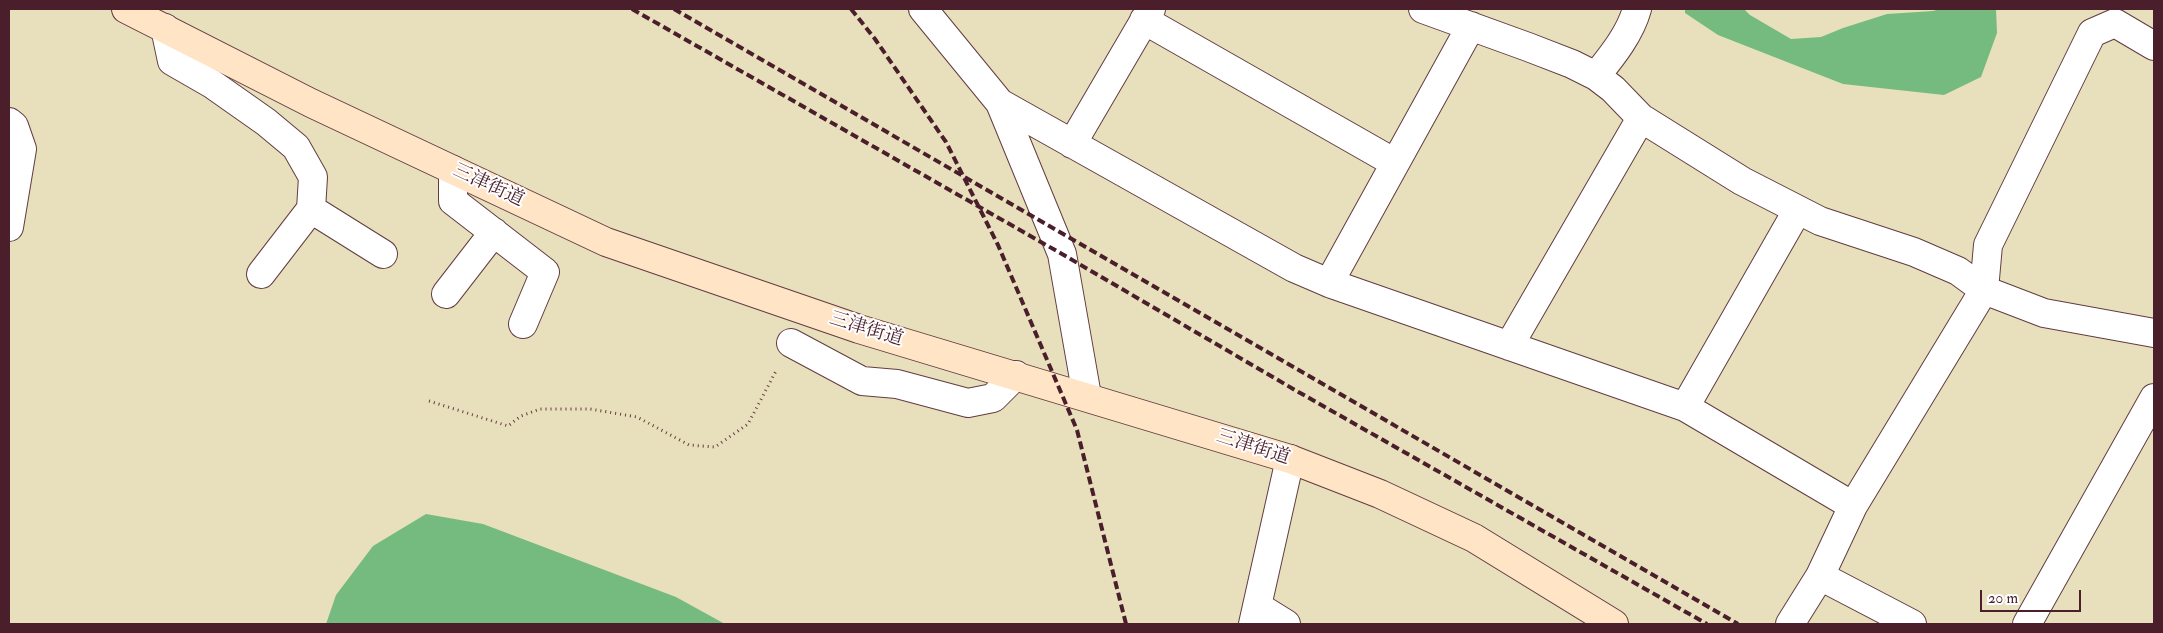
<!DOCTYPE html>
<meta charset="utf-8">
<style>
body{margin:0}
#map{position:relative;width:2163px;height:633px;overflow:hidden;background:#e8e0bc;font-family:"IM FELL Double Pica",serif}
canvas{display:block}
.frame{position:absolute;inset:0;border:10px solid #4a1f2b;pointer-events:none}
.scale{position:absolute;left:1980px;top:590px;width:101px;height:22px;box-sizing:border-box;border:2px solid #4a1f2b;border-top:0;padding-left:6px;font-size:15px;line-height:18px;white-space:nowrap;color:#4a1f2b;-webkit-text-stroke:4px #fff;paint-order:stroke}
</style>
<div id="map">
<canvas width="2163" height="633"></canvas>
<div class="frame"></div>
<div class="scale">20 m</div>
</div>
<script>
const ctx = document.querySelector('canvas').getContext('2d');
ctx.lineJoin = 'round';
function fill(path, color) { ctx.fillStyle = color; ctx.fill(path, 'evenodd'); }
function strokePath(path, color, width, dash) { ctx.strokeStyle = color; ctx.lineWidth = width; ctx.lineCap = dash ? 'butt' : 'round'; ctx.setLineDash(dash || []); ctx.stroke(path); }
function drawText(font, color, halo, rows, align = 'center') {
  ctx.font = font + ' "IM FELL Double Pica","Noto Serif JP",serif'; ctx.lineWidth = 4; ctx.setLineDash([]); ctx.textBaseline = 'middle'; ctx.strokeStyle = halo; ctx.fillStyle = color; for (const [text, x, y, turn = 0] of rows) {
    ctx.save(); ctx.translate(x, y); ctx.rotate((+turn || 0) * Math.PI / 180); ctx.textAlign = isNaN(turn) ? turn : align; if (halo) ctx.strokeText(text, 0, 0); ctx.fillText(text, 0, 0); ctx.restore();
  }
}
fill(new Path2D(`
 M1685 9H1744L1750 15 1791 39 1821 37 1843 28 1887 14 1933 11 1940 9H1996L1997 33 1981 77 1944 95 1843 84 1718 35 1685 13Z
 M426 514 483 524 676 597 725 624H326L336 595 373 546Z`), '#75bb7f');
const street = new Path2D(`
 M923 9 1000 103 1062 254 1087 396
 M1423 9 1528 47 1572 64 1596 76 1613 89 1641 118 1742 181 1820 221 1914 252 1958 271 1984 290 2044 313 2154 333
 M1144 20 1395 163
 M165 28 172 61 212 84 266 122 296 147 313 177 311 209 261 274
 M1596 76C1612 56 1630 34 1637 9
 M1000 103 1294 268 1329 283 1685 407 1853 506 1820 576 1912 624
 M9 122 14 126 22 149 9 227
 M1072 144 1151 9
 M453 170V201L545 272 523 324
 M311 209 383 254
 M1329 283 1471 26
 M446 294 494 232
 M791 343 862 381 897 384 968 403 993 398 1016 375
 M1509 346 1641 118
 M1685 407 1797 211
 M1853 506 1984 290 1988 245 2092 33 2115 23 2154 46
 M1257 606 1286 624
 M1253 624 1290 459
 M1790 624 1820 576
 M2027 624 2154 398`);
const secondary = new Path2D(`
 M126 9 311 103 606 242 859 329 1290 459 1380 494 1474 538 1614 624`);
strokePath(street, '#623c41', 30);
strokePath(secondary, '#623c41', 30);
strokePath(new Path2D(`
 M429 401 508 426 521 416 540 409H590L637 417 689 445 715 447 748 424 776 371`), '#623c41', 3, [1, 4]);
strokePath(street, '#fff', 28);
strokePath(secondary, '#ffe4c6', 28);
strokePath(new Path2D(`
 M632 9 1062 254 1295 390 1707 624
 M674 9 1738 624
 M851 9 875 39 946 142 998 245 1077 430 1126 624`), '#4a1f2b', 4, [8, 4]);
drawText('19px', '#4a1f2b', '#fff', [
 ["三津街道",488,186,25],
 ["三津街道",866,330,17],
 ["三津街道",1253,448,18]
]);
</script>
